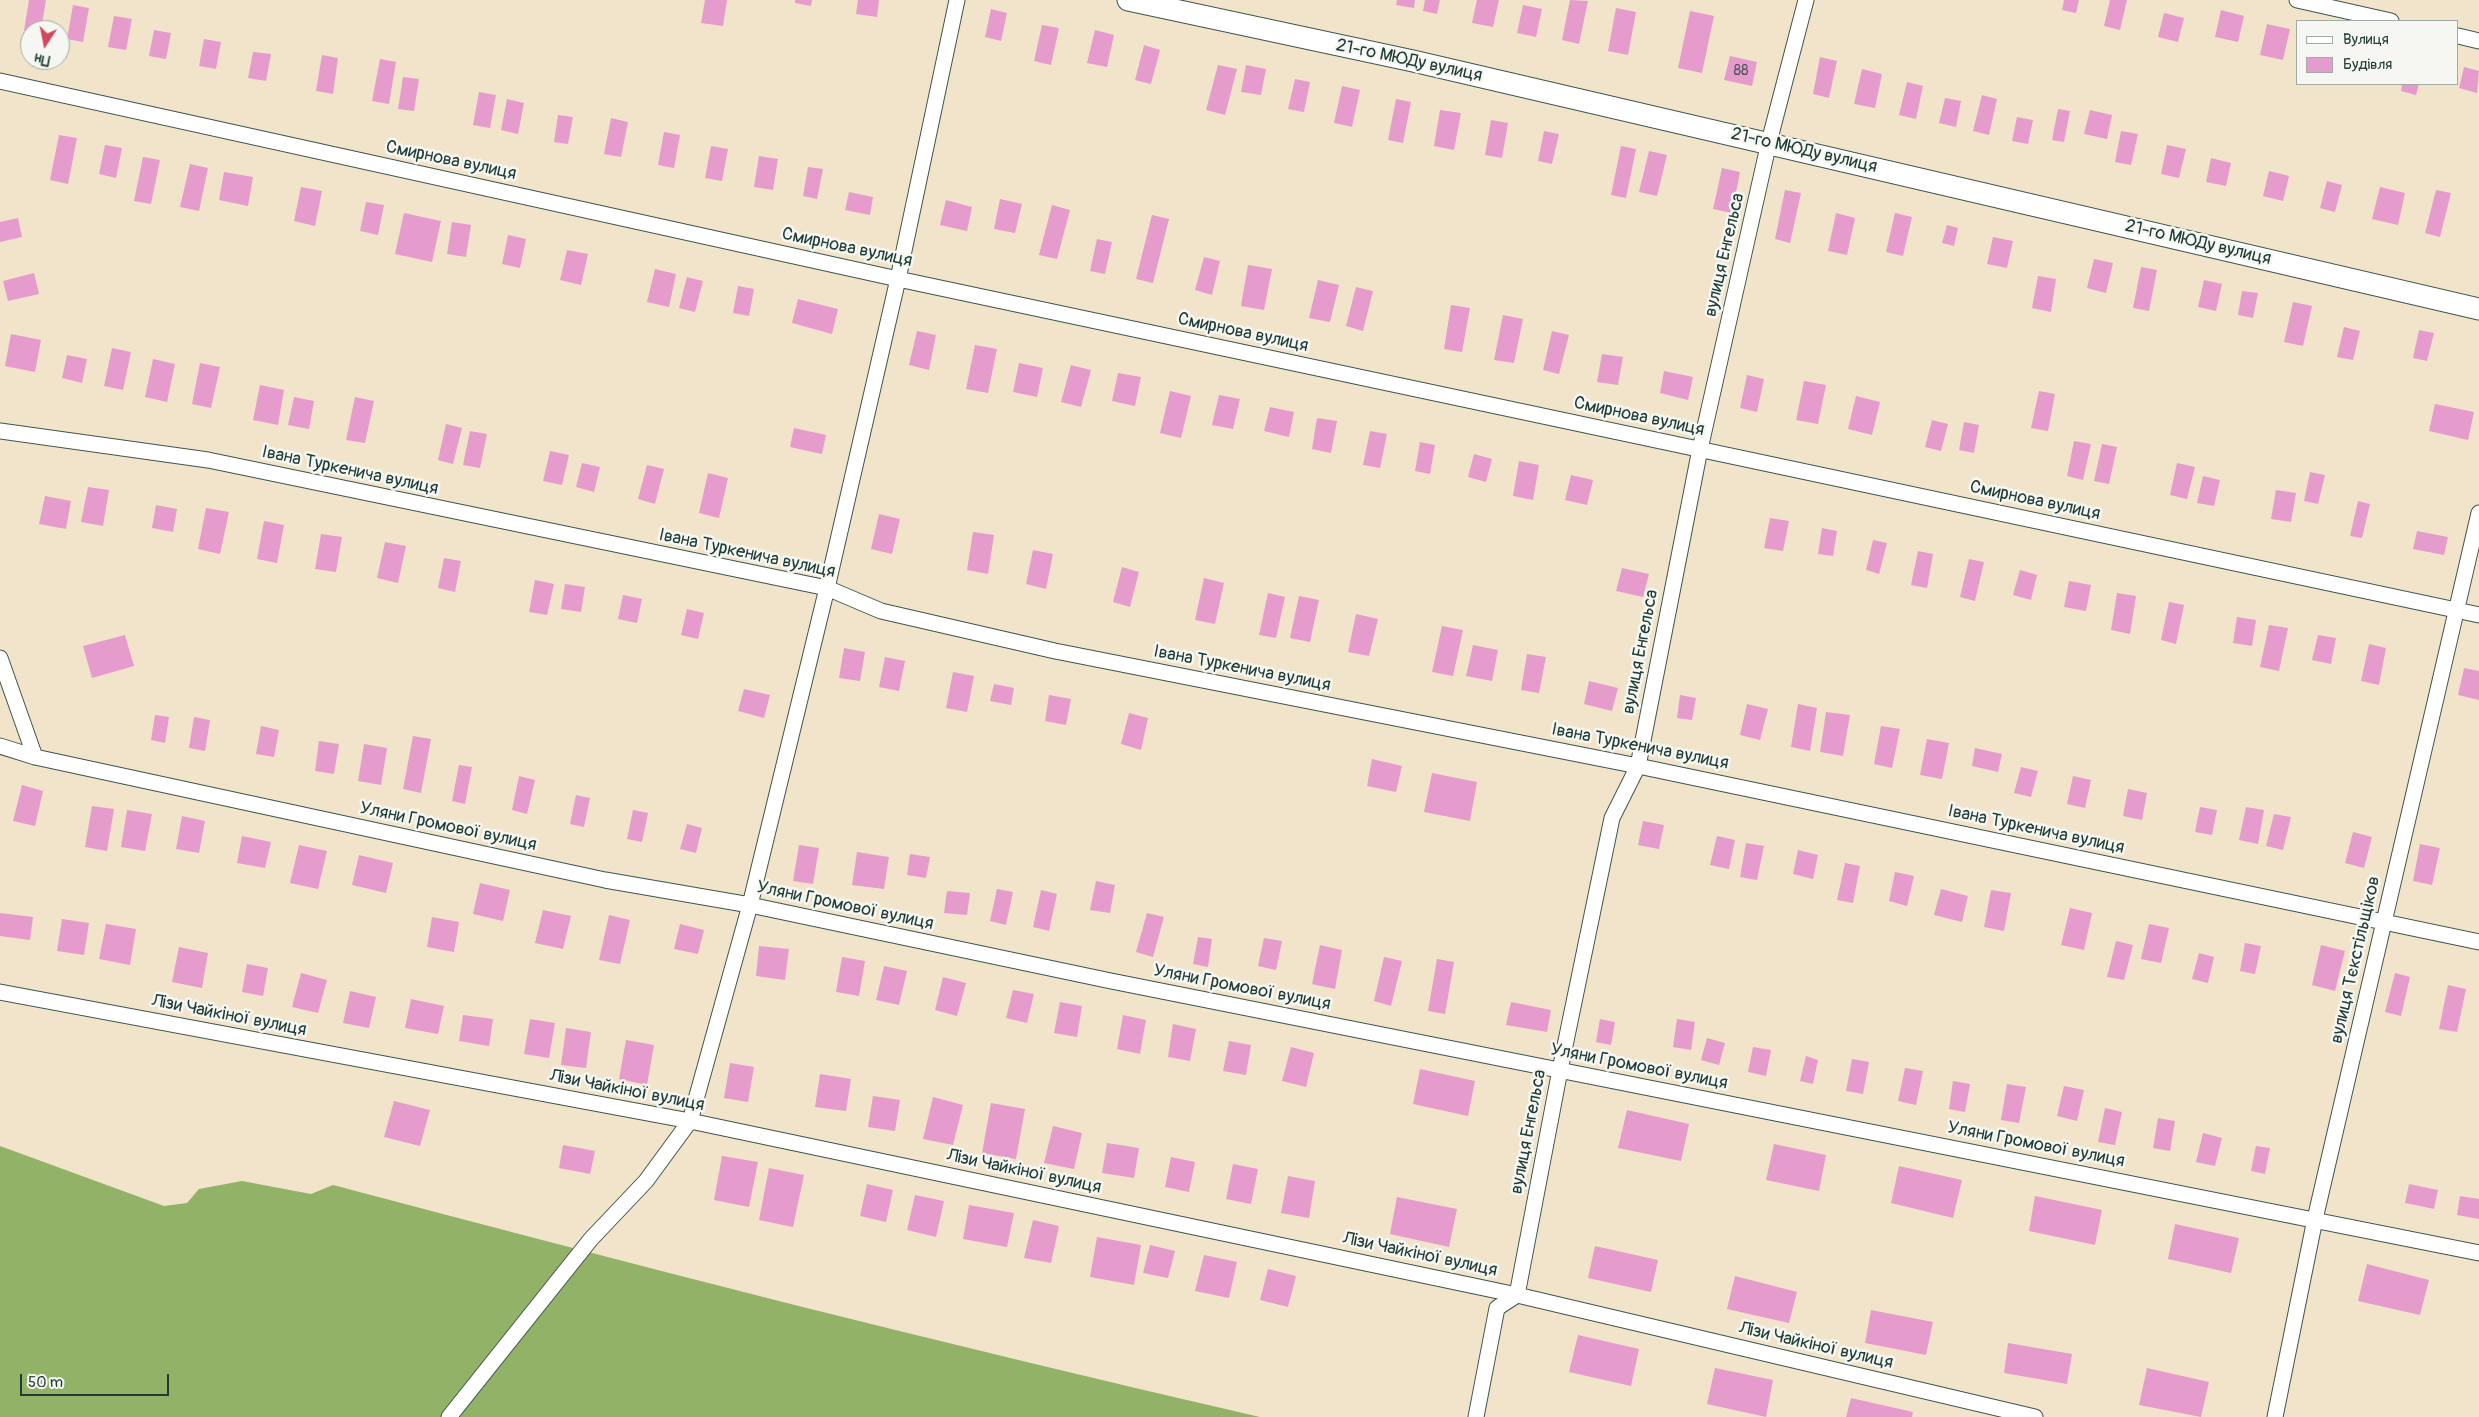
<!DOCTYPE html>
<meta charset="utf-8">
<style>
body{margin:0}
#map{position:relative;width:2479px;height:1417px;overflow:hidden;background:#f1e4cb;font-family:Pangolin,sans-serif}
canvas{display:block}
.legend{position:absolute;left:2296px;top:20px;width:162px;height:65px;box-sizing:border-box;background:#f6f6f2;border:1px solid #a0aca6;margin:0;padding:6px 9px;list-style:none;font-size:15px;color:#1f3d34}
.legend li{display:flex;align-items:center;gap:10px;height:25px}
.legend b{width:25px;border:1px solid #a0aca6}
.north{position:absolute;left:20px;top:20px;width:50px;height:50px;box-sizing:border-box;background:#f6f6f2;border:1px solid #a0aca6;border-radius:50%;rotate:191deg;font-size:14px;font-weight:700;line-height:20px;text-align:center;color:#1f3d34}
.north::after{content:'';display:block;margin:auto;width:18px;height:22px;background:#d1495b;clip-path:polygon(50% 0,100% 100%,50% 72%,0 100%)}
.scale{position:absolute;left:20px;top:1374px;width:149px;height:22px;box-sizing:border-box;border:2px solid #1f3d34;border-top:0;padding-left:6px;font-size:15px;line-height:18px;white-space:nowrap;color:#1f3d34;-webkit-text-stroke:4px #f6f6f2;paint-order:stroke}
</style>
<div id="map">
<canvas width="2479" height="1417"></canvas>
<ul class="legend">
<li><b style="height:6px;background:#fff"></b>Вулиця</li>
<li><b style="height:14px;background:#e59ccd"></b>Будівля</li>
</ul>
<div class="north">Пн</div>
<div class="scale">50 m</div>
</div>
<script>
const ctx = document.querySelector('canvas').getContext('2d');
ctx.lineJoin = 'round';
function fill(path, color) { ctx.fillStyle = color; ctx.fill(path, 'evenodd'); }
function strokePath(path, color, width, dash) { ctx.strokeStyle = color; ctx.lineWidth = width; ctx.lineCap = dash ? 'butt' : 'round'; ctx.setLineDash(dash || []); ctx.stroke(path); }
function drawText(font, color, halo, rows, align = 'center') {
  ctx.font = font + ' Pangolin,sans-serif'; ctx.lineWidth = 5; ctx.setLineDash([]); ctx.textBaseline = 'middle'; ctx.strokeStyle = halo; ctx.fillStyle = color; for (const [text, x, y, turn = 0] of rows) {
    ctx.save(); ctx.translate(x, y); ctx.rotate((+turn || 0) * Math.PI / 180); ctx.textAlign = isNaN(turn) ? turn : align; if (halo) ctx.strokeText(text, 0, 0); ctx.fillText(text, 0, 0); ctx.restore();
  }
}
fill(new Path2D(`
 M0 1146 164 1206 187 1203 199 1189 242 1181 311 1194 333 1185C641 1267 950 1346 1260 1417H0Z`), '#91b267');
fill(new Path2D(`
 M29 0H46L41 30 24 31Z
 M705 0H727L723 26 701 23Z
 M795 0H812L811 6 795 3Z
 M858 0H879L877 17 856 14Z
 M1397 0H1415L1414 8 1396 5Z
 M1425 0H1440L1437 14 1423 11Z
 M1477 0H1499L1493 27 1472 23Z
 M1570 0 1588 1 1579 44 1562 40Z
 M2064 0H2079L2076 13 2062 10Z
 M2110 0H2127L2120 30 2104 26Z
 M73 5 89 8 83 42 67 39Z
 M1523 5 1542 9 1536 37 1517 33Z
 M1616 8 1636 12 1628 55 1608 51Z
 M991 9 1007 13 1001 41 985 37Z
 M2221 10 2244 16 2238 42 2215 37Z
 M1690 11 1714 16 1702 73 1678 68Z
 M2164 13 2184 18 2178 42 2158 37Z
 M114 16 132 19 126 50 108 47Z
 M2267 24 2290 29 2283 60 2260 55Z
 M1042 25 1059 28 1051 65 1034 61Z
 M154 30 171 33 166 59 149 56Z
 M1095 30 1114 35 1107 67 1087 63Z
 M204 39 221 42 216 69 199 66Z
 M1144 45 1160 50 1151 84 1135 80Z
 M253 52 271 54 266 81 248 78Z
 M322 55 338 58 333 94 316 91Z
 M1730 56 1757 62 1752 86 1724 80Z
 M1820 57 1837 61 1829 98 1813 94Z
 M380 59 396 62 389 104 372 101Z
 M1218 65 1237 69 1225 115 1206 110Z
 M1246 65 1266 69 1261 95 1241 92Z
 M2464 67 2479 71 2477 93 2459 88Z
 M1862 69 1882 74 1875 108 1854 104Z
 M403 77 419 79 414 111 398 109Z
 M1295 79 1310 82 1304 112 1288 109Z
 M1907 82 1923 86 1916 119 1899 115Z
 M2402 84H2419L2416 95 2401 91Z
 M1342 86 1360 90 1352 127 1334 123Z
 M479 92 496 95 490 128 473 125Z
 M1982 95 1997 99 1989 135 1973 131Z
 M1945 98 1961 101 1956 127 1939 123Z
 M507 99 524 103 518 134 501 130Z
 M1396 99 1411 102 1403 143 1388 140Z
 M2058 109 2070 111 2064 142 2052 140Z
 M1440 110 1461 113 1454 150 1434 146Z
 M2090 110 2112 115 2107 139 2084 134Z
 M558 115 573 117 568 144 554 142Z
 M2017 117 2033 120 2028 144 2012 141Z
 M611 118 628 122 621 157 604 154Z
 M1491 120 1508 123 1502 158 1485 155Z
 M1544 131 1559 134 1552 164 1538 161Z
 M2121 131 2138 134 2131 165 2115 162Z
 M664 132 680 135 674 168 658 165Z
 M59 135 77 138 68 184 50 180Z
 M105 145 122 148 116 178 99 174Z
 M2167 145 2186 149 2179 178 2161 174Z
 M711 146 728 149 722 181 705 178Z
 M1621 146 1636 149 1626 198 1611 195Z
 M1649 151 1667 155 1657 196 1639 192Z
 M759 156 778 159 773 190 754 187Z
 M143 157 160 160 151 204 134 201Z
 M2211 158 2231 163 2226 186 2206 182Z
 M190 164 208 168 199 211 180 207Z
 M808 167 823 169 817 199 803 196Z
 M1722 168 1740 172 1732 213 1713 209Z
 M2269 171 2289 176 2283 201 2263 196Z
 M224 172 253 177 248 206 219 200Z
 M2327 181 2342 185 2335 212 2320 208Z
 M301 187 322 191 315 226 294 221Z
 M2380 187 2405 193 2398 225 2372 219Z
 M1785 190 1801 193 1790 243 1775 239Z
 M2436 190 2451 193 2440 237 2425 233Z
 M849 192 873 197 870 215 845 210Z
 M1000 199 1022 204 1015 233 994 229Z
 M946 200 972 207 967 231 940 225Z
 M366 202 384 205 378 235 360 231Z
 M1052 205 1070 210 1057 259 1039 255Z
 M404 213 441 221 432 262 395 254Z
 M1836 213 1855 218 1847 255 1828 251Z
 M1895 213 1912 217 1903 256 1886 252Z
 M1152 215 1169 219 1153 283 1136 279Z
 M18 218 22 237 0 242V222Z
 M452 222 471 225 466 257 447 254Z
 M1947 225 1958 228 1954 246 1942 243Z
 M508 235 526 239 520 268 502 264Z
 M1993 237 2013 241 2007 268 1987 264Z
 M1097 239 1112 242 1105 274 1090 271Z
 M567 250 588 254 581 285 560 280Z
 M1204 257 1220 261 1212 295 1195 290Z
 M2094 259 2113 263 2106 293 2087 288Z
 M1248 265 1272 269 1264 310 1241 306Z
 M2141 267 2157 270 2149 311 2133 308Z
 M655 269 676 274 669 307 647 302Z
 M34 273 39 294 8 301 3 281Z
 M2038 276 2056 279 2051 312 2032 308Z
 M687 277 703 281 695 312 679 308Z
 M1318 280 1339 285 1330 322 1309 318Z
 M2204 280 2222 284 2216 311 2198 307Z
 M738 286 754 289 749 316 733 313Z
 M1356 287 1373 291 1363 331 1346 326Z
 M2242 291 2258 293 2253 318 2238 315Z
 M798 299 838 309 832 334 792 323Z
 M2293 302 2312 306 2303 346 2284 342Z
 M1451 305 1470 308 1462 352 1444 349Z
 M1503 315 1523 319 1514 363 1494 360Z
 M2344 327 2360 331 2353 360 2337 357Z
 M2419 330 2434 333 2427 361 2413 358Z
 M917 331 936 335 929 370 909 365Z
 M1552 331 1569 335 1559 374 1543 370Z
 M11 334 41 340 35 372 5 366Z
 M975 345 997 349 988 393 966 389Z
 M112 348 131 352 123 390 104 386Z
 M1602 354 1623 357 1618 385 1597 382Z
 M67 355 87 359 82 383 62 378Z
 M153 359 175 364 167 402 145 397Z
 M200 363 220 367 211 408 192 404Z
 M1019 363 1043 368 1037 397 1013 392Z
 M1071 365 1091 370 1081 407 1061 402Z
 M1664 371 1693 377 1688 400 1660 393Z
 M1118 373 1141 377 1135 406 1112 401Z
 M1747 375 1764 379 1757 412 1740 408Z
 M1804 381 1826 385 1818 424 1796 420Z
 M260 385 284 390 278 425 253 420Z
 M1170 391 1191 396 1181 438 1160 433Z
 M2039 391 2055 394 2048 431 2031 428Z
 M1219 395 1240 399 1233 429 1212 425Z
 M1856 396 1880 402 1872 435 1848 429Z
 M294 397 314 401 309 429 288 425Z
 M355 397 374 401 365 443 346 440Z
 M2435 404 2474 412 2468 440 2429 431Z
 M1270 407 1294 412 1289 437 1264 431Z
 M1317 418 1337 421 1331 453 1312 449Z
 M1932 420 1948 424 1941 451 1925 447Z
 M1964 422 1979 425 1974 453 1959 450Z
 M446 424 462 428 453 464 438 460Z
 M794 428 826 435 822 454 790 447Z
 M470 431 487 434 480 468 463 465Z
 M1370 431 1387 434 1380 468 1363 465Z
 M2074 441 2091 444 2083 480 2067 476Z
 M1420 442 1435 445 1430 474 1415 471Z
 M2102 444 2117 447 2109 484 2094 481Z
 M550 451 569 455 562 485 543 481Z
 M1474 454 1492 459 1486 482 1468 477Z
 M1519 461 1539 465 1533 500 1513 496Z
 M582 463 600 467 594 492 576 487Z
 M2177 463 2195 467 2187 499 2170 495Z
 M647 465 664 469 655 504 638 499Z
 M2310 472 2325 475 2318 504 2304 501Z
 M708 473 728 478 719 518 699 513Z
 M1571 475 1593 480 1587 505 1565 500Z
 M2203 476 2220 480 2214 506 2197 503Z
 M88 487 109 490 103 526 81 522Z
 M2276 490 2296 493 2291 522 2271 519Z
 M45 496 71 501 66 529 39 524Z
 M2358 501 2370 504 2362 538 2350 536Z
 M156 505 177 509 173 532 152 528Z
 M206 508 229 512 220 554 198 549Z
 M879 514 900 519 892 554 871 549Z
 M1770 518 1789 521 1783 551 1764 548Z
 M264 521 284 525 277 563 257 559Z
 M1822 528 1837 531 1833 556 1818 554Z
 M2417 531 2448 537 2444 555 2413 549Z
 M973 532 994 535 988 574 967 570Z
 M321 534 342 537 336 572 315 569Z
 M1873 540 1887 543 1879 574 1866 570Z
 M385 542 406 546 398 583 377 578Z
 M1033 550 1053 554 1046 589 1026 584Z
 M1918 551 1933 554 1927 588 1911 585Z
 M444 558 461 561 455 592 438 588Z
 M1969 559 1984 562 1975 601 1960 597Z
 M1122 567 1139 572 1130 607 1113 602Z
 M1622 568 1649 574 1643 597 1616 591Z
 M2020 570 2037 575 2031 600 2013 595Z
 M1204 578 1224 583 1215 624 1195 620Z
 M535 580 554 584 547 615 529 612Z
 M2069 581 2091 585 2086 611 2064 607Z
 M565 584 585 587 581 612 561 609Z
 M1268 593 1285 597 1276 638 1259 635Z
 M2117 593 2136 596 2130 634 2111 630Z
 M623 595 642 599 637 623 618 619Z
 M1299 596 1319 600 1310 642 1290 638Z
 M2169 602 2184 605 2176 644 2161 640Z
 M687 609 704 613 698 639 681 635Z
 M1356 614 1378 619 1369 656 1348 652Z
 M2237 617 2256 620 2252 646 2233 643Z
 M2269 625 2288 628 2279 671 2260 667Z
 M1442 626 1463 630 1453 676 1432 672Z
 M125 635 134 666 92 678 83 646Z
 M2318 635 2336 638 2331 664 2312 660Z
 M2369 644 2386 648 2379 685 2361 681Z
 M1473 645 1498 650 1492 681 1466 676Z
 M844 648 865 652 860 681 839 678Z
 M1527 654 1546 657 1539 693 1521 690Z
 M885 657 905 661 899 691 879 687Z
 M2464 668 2479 671V700L2458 695Z
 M953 672 974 676 967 712 946 708Z
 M1589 681 1618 688 1612 711 1584 704Z
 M994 684 1014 688 1011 705 990 701Z
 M744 689 770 695 764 718 738 711Z
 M1049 695 1071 699 1066 725 1045 721Z
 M1680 695 1696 698 1692 720 1677 718Z
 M1747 704 1768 709 1760 740 1740 735Z
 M1798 704 1817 708 1810 751 1791 747Z
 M1826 712 1850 715 1843 756 1820 752Z
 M1129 713 1148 718 1141 750 1121 744Z
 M155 715 169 717 165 743 151 740Z
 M194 717 210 720 205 751 189 748Z
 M261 726 279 730 274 757 256 754Z
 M1881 726 1900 729 1892 768 1874 764Z
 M413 736 431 739 421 793 403 789Z
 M1927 739 1949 743 1942 779 1920 775Z
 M319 741 339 744 334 774 315 771Z
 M364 744 387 748 381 785 358 781Z
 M1975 748 2002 754 1998 772 1972 766Z
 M1372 759 1402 766 1396 792 1367 786Z
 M459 765 472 767 465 804 452 801Z
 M2021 767 2038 771 2031 797 2014 793Z
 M1432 773 1477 782 1470 821 1424 812Z
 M519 776 535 780 527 814 512 810Z
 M2073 776 2091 780 2085 808 2067 804Z
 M22 785 43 791 35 826 13 821Z
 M2128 789 2147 793 2142 820 2123 816Z
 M576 795 590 798 584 827 570 824Z
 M92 806 114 809 107 851 85 847Z
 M2200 807 2217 810 2212 835 2195 832Z
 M2246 807 2264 810 2258 844 2239 840Z
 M127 810 152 814 145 851 121 847Z
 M633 810 648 813 642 842 627 839Z
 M2274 814 2291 817 2283 850 2266 846Z
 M182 816 205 821 199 853 176 849Z
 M1643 821 1664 825 1659 849 1638 845Z
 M687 824 702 828 696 853 680 849Z
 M2353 832 2372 837 2364 868 2345 863Z
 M242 836 271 842 265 868 237 863Z
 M1717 836 1735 840 1729 869 1710 865Z
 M1746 843 1764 846 1757 880 1740 877Z
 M2420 844 2440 848 2432 885 2413 881Z
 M299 845 327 851 318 889 290 883Z
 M799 845 819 848 813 884 793 881Z
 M1798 850 1818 855 1813 879 1793 874Z
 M857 852 889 857 884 889 852 885Z
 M910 854 930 857 926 878 907 875Z
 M359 855 393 863 386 893 352 885Z
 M1845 863 1860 866 1853 903 1837 900Z
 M1895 872 1914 876 1907 906 1889 901Z
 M1096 881 1115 885 1110 913 1090 910Z
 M480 883 510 890 503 921 473 914Z
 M997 889 1013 892 1006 925 990 921Z
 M1941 889 1968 896 1962 922 1934 915Z
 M1041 890 1057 894 1049 931 1033 927Z
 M1991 890 2011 893 2004 931 1984 927Z
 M947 891 970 893 967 915 944 913Z
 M2070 908 2092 913 2084 950 2061 945Z
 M543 910 571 916 563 949 535 943Z
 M0 913 33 917 30 940 0 936Z
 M1147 913 1164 917 1153 957 1136 952Z
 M609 915 630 920 620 964 599 960Z
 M432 917 459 922 454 952 427 947Z
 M62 919 89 923 84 955 57 951Z
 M106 924 136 929 130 965 99 959Z
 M680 924 704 930 698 954 674 949Z
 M2149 924 2169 928 2161 963 2141 959Z
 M1198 937 1212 939 1208 967 1193 964Z
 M1264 938 1282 941 1276 970 1258 966Z
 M2116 941 2133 945 2124 980 2107 977Z
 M2245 943 2261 946 2255 974 2240 971Z
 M1320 945 1342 950 1335 989 1312 984Z
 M2321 945 2345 951 2335 991 2312 985Z
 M759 946 789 949 785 980 756 976Z
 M179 947 208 953 202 988 172 982Z
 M2199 953 2214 957 2208 983 2192 979Z
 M842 957 865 961 859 996 836 992Z
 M1384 957 1402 961 1391 1006 1374 1001Z
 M1437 959 1454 962 1445 1014 1428 1011Z
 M247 964 268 968 263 996 242 992Z
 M884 966 907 971 899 1005 876 1000Z
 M301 973 327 980 318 1013 292 1007Z
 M2395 973 2410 977 2401 1016 2385 1012Z
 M943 977 966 983 957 1016 935 1010Z
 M2448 985 2466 989 2457 1032 2439 1029Z
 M1013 990 1034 994 1027 1023 1006 1018Z
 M350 991 376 997 369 1028 343 1023Z
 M411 999 444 1006 438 1034 405 1028Z
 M1060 1002 1082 1006 1077 1037 1054 1033Z
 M1511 1002 1551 1010 1547 1032 1506 1025Z
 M463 1015 493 1019 489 1046 459 1041Z
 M1123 1015 1146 1020 1140 1054 1117 1049Z
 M530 1019 555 1023 549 1058 524 1054Z
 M1600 1019 1615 1022 1611 1045 1596 1042Z
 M1677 1019 1695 1022 1691 1050 1673 1047Z
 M1173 1024 1196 1029 1190 1061 1168 1057Z
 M566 1028 591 1032 586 1068 561 1065Z
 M1707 1038 1725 1043 1719 1065 1701 1060Z
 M626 1040 654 1045 647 1085 619 1079Z
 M1229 1041 1251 1045 1246 1075 1223 1071Z
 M1291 1047 1314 1053 1306 1087 1282 1081Z
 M1753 1047 1771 1050 1766 1076 1748 1072Z
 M1806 1056 1818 1060 1813 1084 1800 1081Z
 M1852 1059 1869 1062 1863 1094 1846 1091Z
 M730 1063 754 1067 748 1102 724 1098Z
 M1905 1068 1923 1071 1916 1105 1898 1101Z
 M1420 1069 1475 1081 1468 1116 1413 1104Z
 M820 1074 851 1079 846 1111 815 1107Z
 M1953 1081 1970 1084 1965 1112 1949 1109Z
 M2007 1084 2026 1087 2019 1123 2001 1120Z
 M2064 1086 2084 1090 2077 1121 2057 1116Z
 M873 1096 900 1100 895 1131 868 1127Z
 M933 1097 963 1105 953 1145 923 1139Z
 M394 1101 430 1110 420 1146 384 1137Z
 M991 1103 1025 1109 1016 1159 982 1153Z
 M2105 1108 2122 1112 2115 1145 2098 1142Z
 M1627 1110 1689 1124 1681 1161 1618 1148Z
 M2158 1118 2175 1121 2170 1151 2153 1148Z
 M1053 1126 1082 1133 1074 1169 1044 1163Z
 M2203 1133 2222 1138 2215 1166 2196 1162Z
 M1107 1143 1139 1148 1134 1178 1102 1173Z
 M1774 1144 1826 1155 1819 1191 1766 1180Z
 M563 1145 595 1151 590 1174 559 1168Z
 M2256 1146 2270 1148 2265 1174 2251 1171Z
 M722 1156 758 1162 749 1207 714 1200Z
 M1171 1157 1195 1162 1189 1192 1165 1187Z
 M1233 1164 1258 1169 1251 1204 1226 1199Z
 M1899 1166 1962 1180 1953 1218 1891 1203Z
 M769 1168 804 1175 793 1227 759 1220Z
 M1288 1176 1315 1181 1309 1218 1281 1213Z
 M867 1184 893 1190 886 1222 860 1216Z
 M2409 1184 2438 1190 2434 1209 2405 1203Z
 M915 1195 944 1201 936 1237 907 1230Z
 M2035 1196 2102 1210 2095 1245 2029 1231Z
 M2460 1196 2479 1199V1219L2457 1215Z
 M1397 1197 1457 1209 1449 1247 1390 1234Z
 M969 1205 1014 1213 1007 1247 963 1239Z
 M1033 1220 1059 1226 1051 1263 1024 1258Z
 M2175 1224 2239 1238 2231 1273 2168 1259Z
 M1097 1237 1141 1245 1134 1285 1090 1277Z
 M1150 1245 1175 1251 1168 1278 1143 1273Z
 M1595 1246 1658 1260 1651 1292 1588 1278Z
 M1204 1255 1237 1262 1229 1298 1195 1291Z
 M2367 1264 2429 1280 2420 1315 2358 1301Z
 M1268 1269 1296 1276 1288 1307 1260 1300Z
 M1735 1276 1797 1292 1789 1323 1727 1309Z
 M1871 1310 1933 1322 1926 1355 1865 1343Z
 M1578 1335 1639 1349 1631 1386 1569 1372Z
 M2008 1343 2072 1354 2067 1384 2004 1373Z
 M1715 1368 1773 1380 1766 1417 1707 1404Z
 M2147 1368 2209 1382 2201 1417 2139 1405Z
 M1851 1398 1913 1412 1912 1417H1846Z`), '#e59ccd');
const street = new Path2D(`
 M2297 0 2391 21
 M2458 36 2479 41
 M0 81 898 279 2479 615
 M0 431 208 460 827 588 881 611 1055 651 1638 766 2479 942
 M0 658 35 757
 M0 746 35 757 605 880 750 905 1111 981 2479 1253
 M0 992 690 1121 1517 1295 2035 1417
 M449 1417 591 1239 646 1181 690 1121 750 905 827 588 898 279 957 0
 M1476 1417 1497 1308 1517 1295 1560 1070 1612 818 1638 766 1700 449 1769 142 1806 0
 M2275 1417 2315 1219 2479 513`);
const secondary = new Path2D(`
 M1128 0 1413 61 2479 309`);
strokePath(street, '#3e564b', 17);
strokePath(secondary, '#3e564b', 23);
strokePath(street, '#fff', 15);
strokePath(secondary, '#fff', 21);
drawText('15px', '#50555a', null, [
 ["88",1741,71]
]);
drawText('18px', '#1f3d34', '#f6f6f2', [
 ["21-го МЮДу вулиця",1409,61,12],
 ["21-го МЮДу вулиця",1804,151,13],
 ["Смирнова вулиця",451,161,12],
 ["21-го МЮДу вулиця",2198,243,13],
 ["Смирнова вулиця",847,248,12],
 ["вулиця Енгельса",1725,255,-77],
 ["Смирнова вулиця",1243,333,12],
 ["Смирнова вулиця",1639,417,12],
 ["Івана Туркенича вулиця",350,471,12],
 ["Смирнова вулиця",2035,501,12],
 ["Івана Туркенича вулиця",747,554,12],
 ["вулиця Енгельса",1641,652,-79],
 ["Івана Туркенича вулиця",1242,669,11],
 ["Івана Туркенича вулиця",1640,747,11],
 ["Уляни Громової вулиця",448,827,12],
 ["Івана Туркенича вулиця",2036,830,12],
 ["Уляни Громової вулиця",845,906,12],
 ["вулиця Тєкстільщіков",2356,960,-77],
 ["Уляни Громової вулиця",1242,988,11],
 ["Лізи Чайкіної вулиця",229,1016,11],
 ["Уляни Громової вулиця",1639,1067,11],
 ["Лізи Чайкіної вулиця",627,1091,11],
 ["вулиця Енгельса",1529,1132,-79],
 ["Уляни Громової вулиця",2036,1145,11],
 ["Лізи Чайкіної вулиця",1024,1172,12],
 ["Лізи Чайкіної вулиця",1420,1255,12],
 ["Лізи Чайкіної вулиця",1816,1346,13]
]);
</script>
